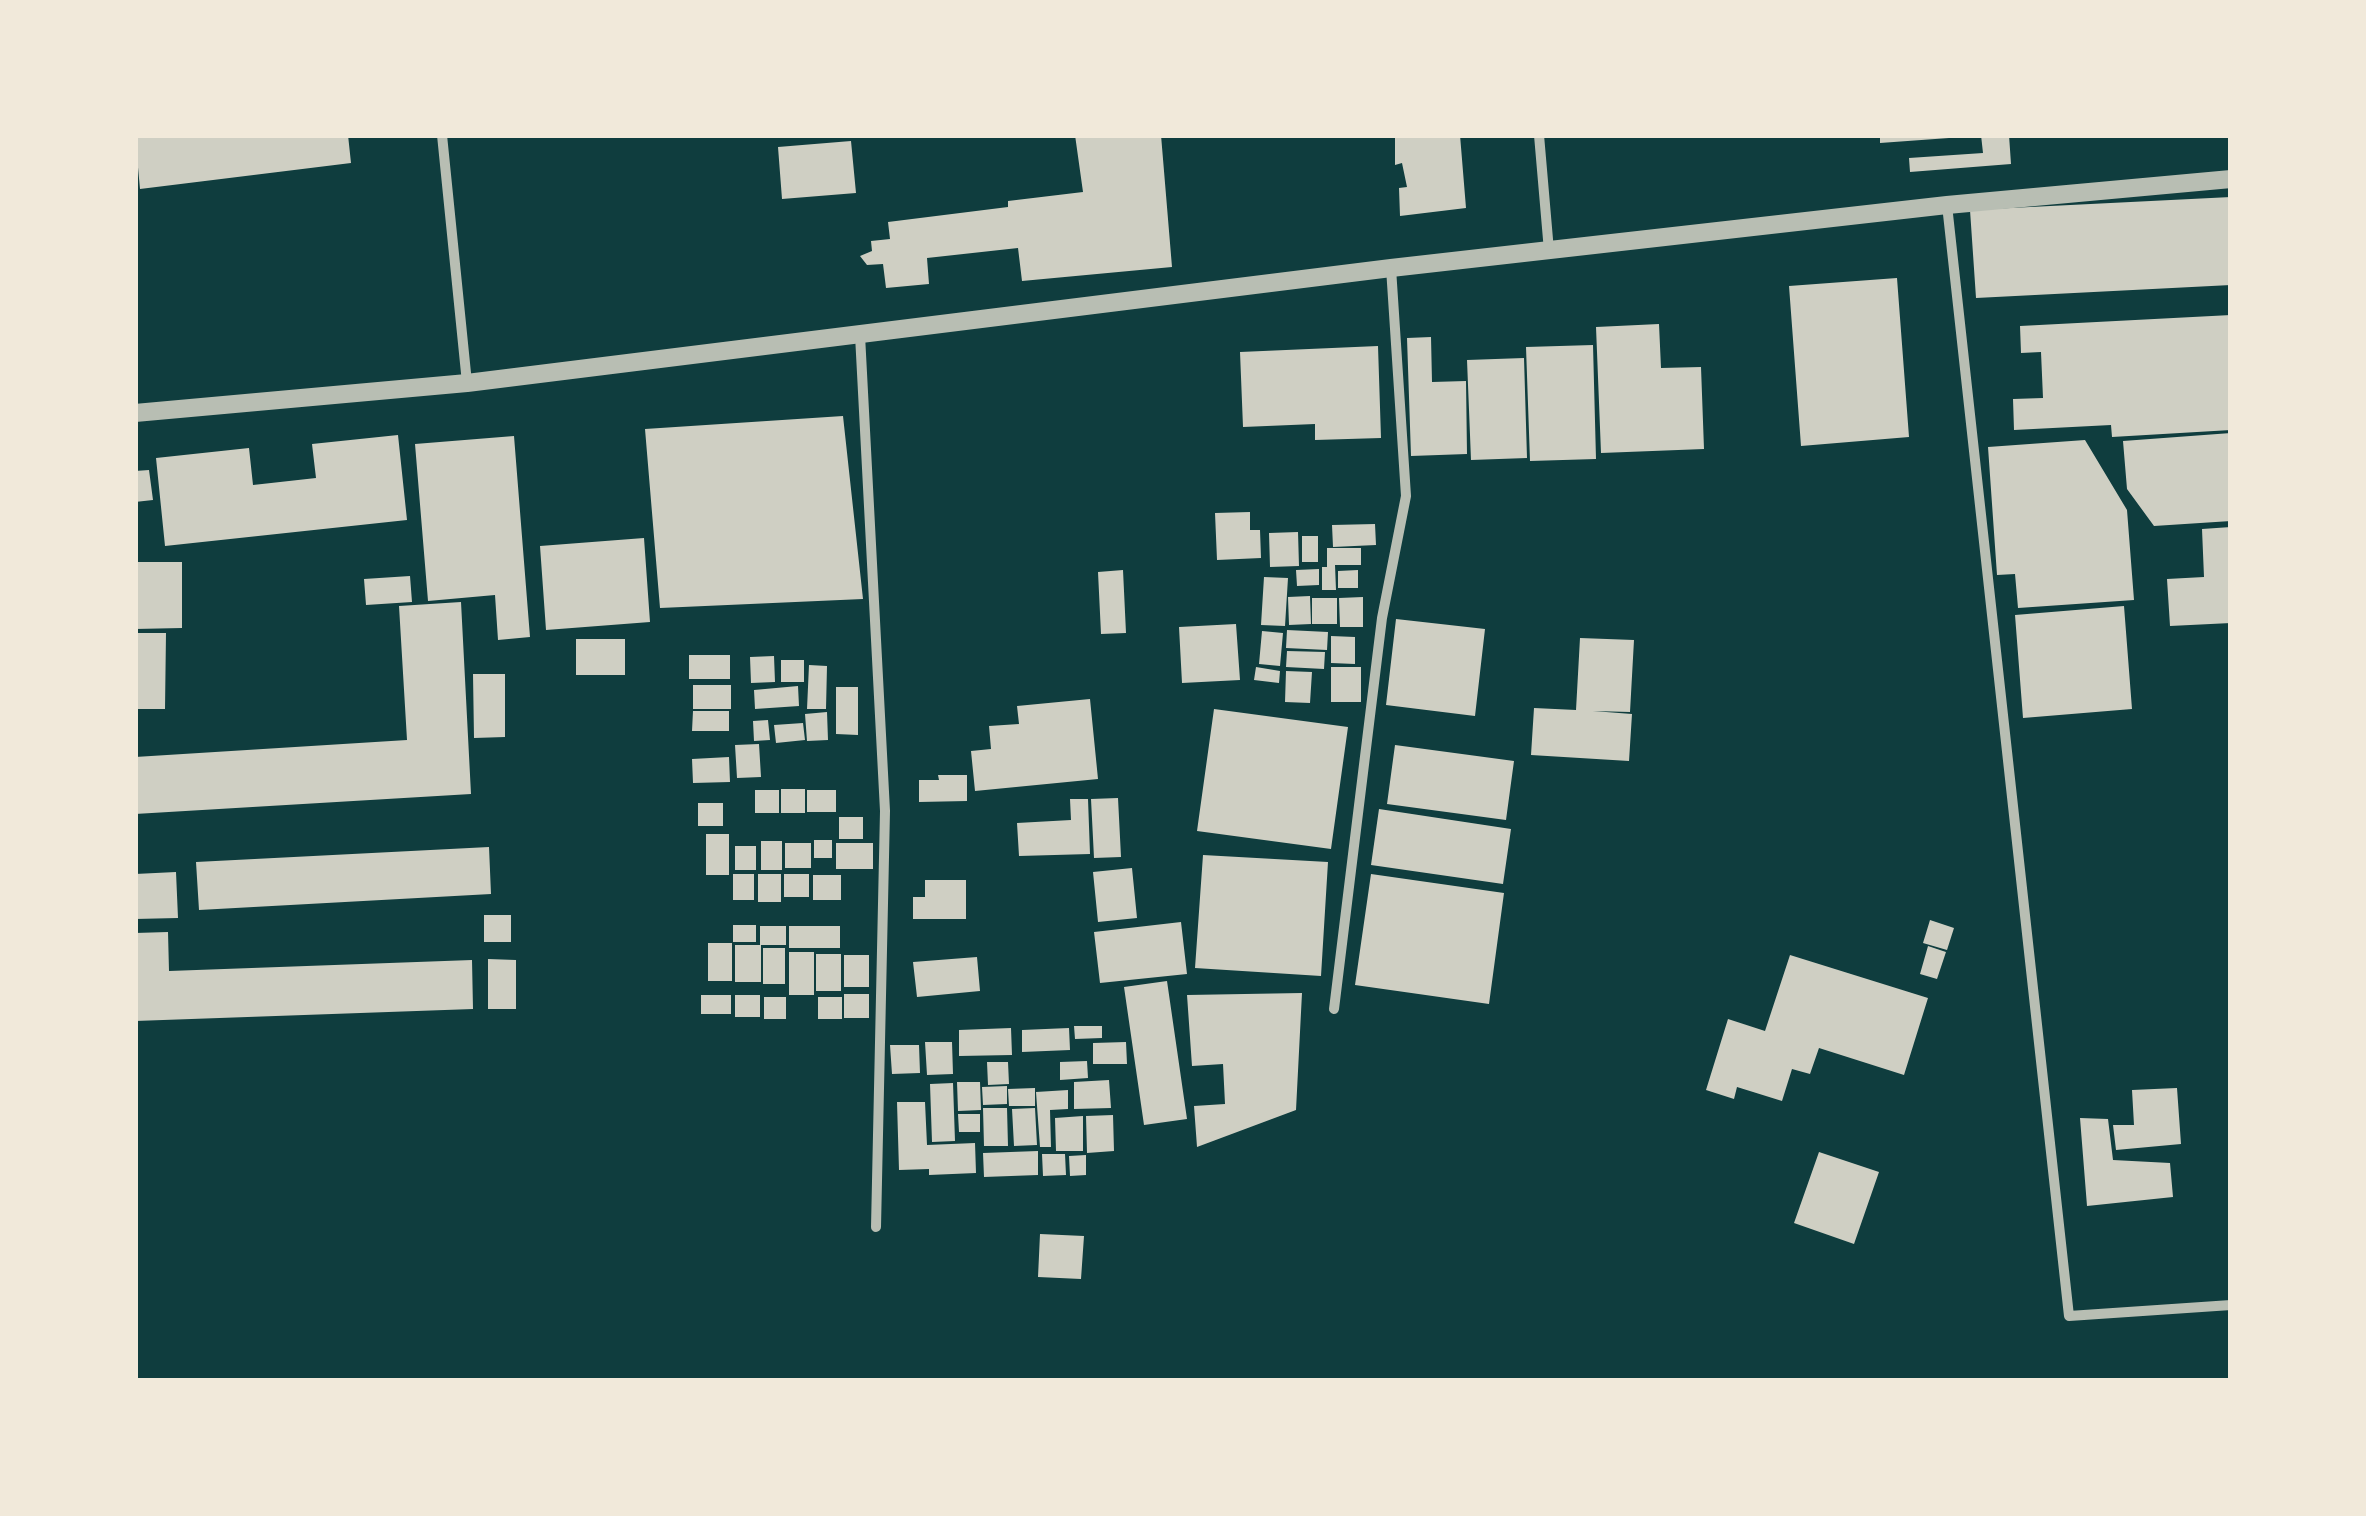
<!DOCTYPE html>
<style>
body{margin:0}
#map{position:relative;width:2366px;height:1516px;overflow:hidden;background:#0f3d3e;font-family:"PT Sans",sans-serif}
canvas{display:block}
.frame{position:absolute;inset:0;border:138px solid #f1e9da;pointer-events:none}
</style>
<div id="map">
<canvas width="2366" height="1516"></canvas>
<div class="frame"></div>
</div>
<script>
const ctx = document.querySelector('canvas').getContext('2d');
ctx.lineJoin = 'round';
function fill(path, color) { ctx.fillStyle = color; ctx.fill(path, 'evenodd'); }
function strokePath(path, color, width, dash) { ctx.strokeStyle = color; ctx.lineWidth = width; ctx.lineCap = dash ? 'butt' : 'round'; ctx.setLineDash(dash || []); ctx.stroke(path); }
fill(new Path2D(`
 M135 135H348L351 163 140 189Z
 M1075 135H1161L1172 267 1022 281 1018 248 927 258 929 284 886 288 883 264 867 265 860 256 872 251 871 241 890 239 888 222 1008 207V201L1083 192Z
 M1460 135 1466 208 1400 216 1399 188 1407 187 1402 163 1395 165V136Z
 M1880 135H1949V138L1880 143Z
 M1981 135H2009L2011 164 1910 172 1909 158 1983 153Z
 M851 141 856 193 782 199 778 147Z
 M2231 197V285L1976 298 1970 210Z
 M1897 278 1909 437 1801 446 1789 286Z
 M2231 315V430L2112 437 2111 425 2014 430 2013 399 2043 398 2041 352 2021 353 2020 326Z
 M1659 324 1661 368 1701 367 1704 449 1601 453 1596 327Z
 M1431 337 1432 382 1466 381 1467 454 1411 456 1407 338Z
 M1593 345 1596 459 1530 461 1526 347Z
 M1378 346 1381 438 1315 440V424L1243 427 1240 352Z
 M1524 358 1527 458 1471 460 1467 360Z
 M843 416 863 599 660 608 645 429Z
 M2231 433V521L2154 526 2127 489 2123 441Z
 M398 435 407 520 165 546 156 458 249 448 253 485 316 478 312 444Z
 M514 436 530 637 498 640 495 595 428 601 415 444Z
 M2085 440 2127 510 2134 600 2018 608 2015 574 1997 575 1988 447Z
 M149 470 153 500 135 502V471Z
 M1250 512V530H1260L1261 558 1217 560 1215 513Z
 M1375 524 1376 545 1333 547 1332 525Z
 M2231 527V623L2170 626 2167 579 2204 577 2202 529Z
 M1298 532 1299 566 1270 567 1269 533Z
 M1302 536H1318V562H1302Z
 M644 538 650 622 546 630 540 546Z
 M1327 548H1361V565H1335L1336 590H1322V567H1327Z
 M135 562H182V628L135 629Z
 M1319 569V585L1297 586 1296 570Z
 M1123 570 1126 633 1101 634 1098 572Z
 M1358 570V588H1338V571Z
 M410 576 412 602 366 605 364 579Z
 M1264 577 1288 578 1285 626 1261 625Z
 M1310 596 1311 624 1289 625 1288 597Z
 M1363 597V627H1340L1339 598Z
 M1312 598H1337V624H1312Z
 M461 602 471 794 135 814V757L407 740 399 606Z
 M2124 606 2132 709 2023 718 2015 615Z
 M1396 619 1485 629 1475 716 1386 705Z
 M1236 624 1240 680 1182 683 1179 627Z
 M1287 630 1328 632 1327 650 1286 648Z
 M1262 631 1283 633 1280 666 1259 664Z
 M135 633H166L165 709H135Z
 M1331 636 1355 637V664L1331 663Z
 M1580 638 1634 640 1630 712 1593 711 1632 714 1629 761 1531 755 1534 708 1576 710Z
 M576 639H625V675H576Z
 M1287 651 1325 652 1324 669 1286 667Z
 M689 655H730V679H689Z
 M774 656 775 682 751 683 750 657Z
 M781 660H804V682H781Z
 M809 665 827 666 826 709H807Z
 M1256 667 1280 671 1279 683 1254 680Z
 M1331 667H1361V702H1331Z
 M1286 671 1312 672 1310 703 1285 702Z
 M473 674H505V737L474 738Z
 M693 685H731V709H693Z
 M798 686 799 706 755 709 754 690Z
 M836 687H858V735L836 734Z
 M1090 699 1098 779 975 791 971 751 991 749 989 726 1019 724 1017 706Z
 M1214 709 1348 727 1331 849 1197 831Z
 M693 711H729V731H692Z
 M827 712 828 740 807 741 805 714Z
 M768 720 770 740 754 741 753 721Z
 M803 723 805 740 776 743 774 725Z
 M759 744 761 777 737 778 735 745Z
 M1395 745 1514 761 1506 820 1387 804Z
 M729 757 730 782 693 783 692 759Z
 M938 775H967V801L919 802V780H939Z
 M781 789H805V813H781Z
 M755 790H779V813H755Z
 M807 790H836V812H807Z
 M1118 798 1121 857 1094 858 1091 799Z
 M1070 799H1088L1090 854 1019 856 1017 823 1071 820Z
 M698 803H723V826H698Z
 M1379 809 1511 829 1503 884 1371 865Z
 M839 817H863V839H839Z
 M706 834H729V875H706Z
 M814 840H832V858H814Z
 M761 841H782V870H761Z
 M785 843H811V868H785Z
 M836 843H873V869H836Z
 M735 846H756V870H735Z
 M489 847 491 894 199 910 196 862Z
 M1203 855 1328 862 1321 976 1195 968Z
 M1132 868 1137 918 1098 922 1093 872Z
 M176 872 178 918 135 919V874Z
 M733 874H754V900H733Z
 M758 874H781V902H758Z
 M784 874H809V897H784Z
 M1371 874 1504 893 1489 1004 1355 985Z
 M813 875H841V900H813Z
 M925 880H966V919H913V897H925Z
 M484 915H511V942H484Z
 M1930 920 1954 928 1947 950 1923 943Z
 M1181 922 1187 974 1100 983 1094 932Z
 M733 925H756V942H733Z
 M760 926H786V945H760Z
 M789 926H840V948H789Z
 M168 932 169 971 472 960 473 1009 135 1021V933Z
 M708 943H732V981H708Z
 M735 945H761V982H735Z
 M1928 946 1946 952 1937 979 1920 974Z
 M763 948H785V984H763Z
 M789 952H814V995H789Z
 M816 954H841V991H816Z
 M844 955H869V987H844Z
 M1790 955 1928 998 1904 1075 1819 1048 1810 1074 1792 1069 1782 1101 1737 1087 1734 1099 1706 1090 1728 1019 1765 1031Z
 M977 957 980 991 917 997 913 962Z
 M488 959 516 960V1009H488Z
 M1167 981 1187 1119 1144 1125 1124 987Z
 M1302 993 1296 1110 1197 1147 1194 1106 1225 1104 1223 1064 1192 1066 1187 995Z
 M844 994H869V1018H844Z
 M701 995H731V1014H701Z
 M735 995H760V1017H735Z
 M764 997H786V1019H764Z
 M818 997H842V1019H818Z
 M1074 1026H1102V1038L1075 1039Z
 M1011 1028 1012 1055 959 1056V1030Z
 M1069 1028 1070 1050 1022 1052V1030Z
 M925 1042H952L953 1074 927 1075Z
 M1126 1042 1127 1064H1093V1043Z
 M890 1045H919L920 1073 892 1074Z
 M1087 1061 1088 1078 1060 1080V1062Z
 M987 1062H1008L1009 1084 988 1085Z
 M1109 1080 1111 1108 1074 1109V1082Z
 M957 1082H980L981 1110 958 1111Z
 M953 1083 955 1141 932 1142 930 1084Z
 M1007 1086V1104L983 1105 982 1087Z
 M1035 1088V1106H1009L1008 1089Z
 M2177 1088 2181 1144 2116 1150 2113 1125H2134L2132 1090Z
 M1068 1090V1109L1050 1110 1051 1147H1040L1036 1092Z
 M897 1102H925L927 1145 975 1143 976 1173 929 1175V1169L899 1170Z
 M983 1108H1007L1008 1146H984Z
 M1035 1108 1037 1145 1014 1146 1012 1109Z
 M958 1114H980V1132H959Z
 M1113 1115 1114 1151 1087 1153 1086 1116Z
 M1083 1116V1151H1056L1055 1118Z
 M2080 1118 2108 1119 2113 1160 2170 1163 2173 1197 2087 1206Z
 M1038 1151V1175L984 1177 983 1153Z
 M1819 1152 1879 1172 1854 1244 1794 1223Z
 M1042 1154H1065L1066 1175 1043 1176Z
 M1086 1155V1175L1070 1176 1069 1156Z
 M1040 1234 1084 1236 1081 1279 1038 1277Z`), '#cfcfc3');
strokePath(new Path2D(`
 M442 135 467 383
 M1539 135 1549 251
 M1947 205 2069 1316 2231 1305
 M860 335 885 811 876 1227
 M1334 1009 1382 618 1406 496 1391 268`), '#b8beb3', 10);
strokePath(new Path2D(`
 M135 413 467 383 1391 268 1947 205 2231 179`), '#b8beb3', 18);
</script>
